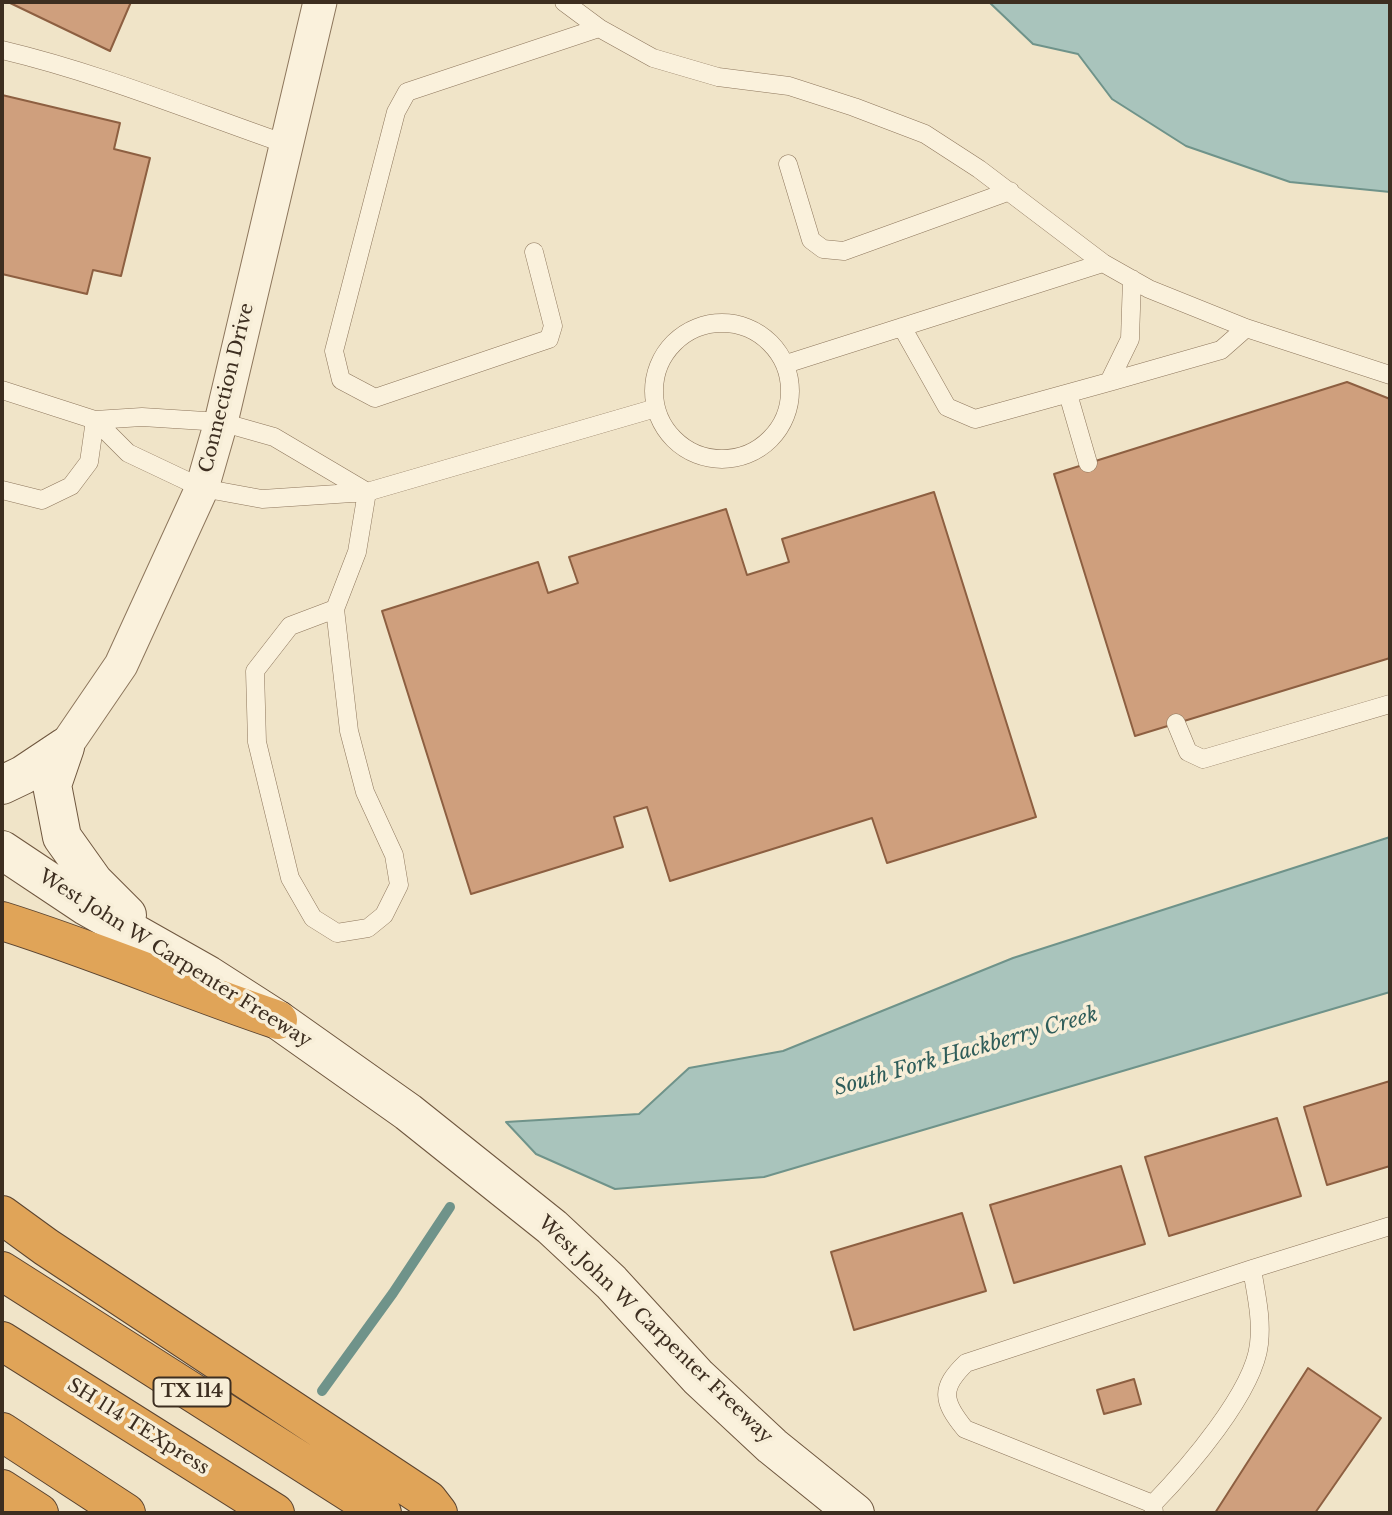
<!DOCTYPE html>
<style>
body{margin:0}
#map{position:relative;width:1392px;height:1515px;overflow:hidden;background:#f0e4c8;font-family:"Libre Baskerville",serif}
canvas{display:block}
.frame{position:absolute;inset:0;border:4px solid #3d2e20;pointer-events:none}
</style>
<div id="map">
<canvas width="1392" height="1515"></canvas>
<div class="frame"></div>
</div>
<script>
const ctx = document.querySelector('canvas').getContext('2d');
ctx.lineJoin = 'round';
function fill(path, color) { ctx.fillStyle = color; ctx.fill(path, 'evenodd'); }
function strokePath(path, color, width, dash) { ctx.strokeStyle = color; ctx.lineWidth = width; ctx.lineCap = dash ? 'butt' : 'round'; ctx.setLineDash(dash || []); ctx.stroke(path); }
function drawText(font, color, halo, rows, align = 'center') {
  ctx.font = font + ' "Libre Baskerville",serif'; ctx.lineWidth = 7; ctx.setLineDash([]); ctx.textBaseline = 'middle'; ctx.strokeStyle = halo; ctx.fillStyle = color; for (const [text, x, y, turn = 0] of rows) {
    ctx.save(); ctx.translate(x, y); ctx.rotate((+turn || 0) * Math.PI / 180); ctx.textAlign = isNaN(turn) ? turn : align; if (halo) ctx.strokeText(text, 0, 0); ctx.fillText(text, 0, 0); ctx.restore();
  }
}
const water = new Path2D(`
 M989 2H1390V192L1290 182 1186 146 1112 99 1078 54 1033 44Z
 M1390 837V992L764 1177 615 1189 536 1154 506 1122 639 1114 689 1068 783 1051 1013 958Z`);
fill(water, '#a9c4bc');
strokePath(water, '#6f938a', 2);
strokePath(new Path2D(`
 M322 1391 393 1293 450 1207`), '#6f938a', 10);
const building = new Path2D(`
 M8 2H131L110 51Z
 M2 95 120 123 114 149 150 158 121 276 93 270 87 294 2 274Z
 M1347 382 1390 399V658L1135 736 1054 474Z
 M934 492 1036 817 887 863 872 818 670 881 647 807 614 817 623 847 471 894 382 611 538 562 548 593 578 583 569 557 726 509 747 575 789 562 782 539Z
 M1390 1081V1166L1327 1185 1304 1107Z
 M1277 1118 1301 1196 1169 1236 1145 1157Z
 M1121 1166 1145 1244 1014 1283 990 1205Z
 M962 1213 986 1291 854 1330 831 1252Z
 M1308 1368 1381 1418 1315 1513H1215Z
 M1134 1379 1141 1404 1104 1414 1097 1390Z`);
fill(building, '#cf9f7d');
strokePath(building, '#8d5f41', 2);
const service = new Path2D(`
 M564 2 599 28 653 58 718 77 789 86 854 107 925 134 979 169 1103 263 1149 289 1246 328 1390 375
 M2 50C99 73 191 111 286 144
 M788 164 811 240 823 249 844 251 1010 191
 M534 252 553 326 549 339 375 398 341 380 334 351 396 112 407 92 599 28
 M654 391a68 68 0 1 1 136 0a68 68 0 1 1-136 0Z
 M902 327 947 407 975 419 1109 382 1130 339 1132 279
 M786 364 1103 263
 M1109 382 1221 350 1246 328
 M2 390 95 420 142 417 221 422 274 437 367 492
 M1068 394 1088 463
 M95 420 128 453 202 488 262 499 367 492 656 408
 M2 490 42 500 71 486 89 462 95 420
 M335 609 349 731 365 792 394 855 399 885 384 915 368 928 337 933 313 918 290 878 257 742 255 671 290 626 335 609 357 552 367 492
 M1176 723 1188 752 1203 759 1390 704
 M1153 1504 965 1429C942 1401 940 1388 966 1363L1252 1269 1390 1226
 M1154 1513 1153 1504C1187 1469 1254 1392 1259 1344 1262 1318 1256 1294 1252 1269`);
const minor = new Path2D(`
 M65 747 121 665 202 488 221 422 320 2`);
const secondary = new Path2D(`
 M65 747 52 785 62 837 94 882 127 915
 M2 785 23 775 65 747
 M2 850 86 906 208 975 278 1020 408 1112 552 1227 611 1282 698 1377 772 1446 855 1513`);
const motorway = new Path2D(`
 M2 921C95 950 185 989 278 1020
 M2 1215 46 1247 428 1500 438 1513
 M2 1271 382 1513
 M2 1341 275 1513
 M2 1432 126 1513
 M2 1489 39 1513`);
strokePath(service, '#8d765c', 19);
strokePath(minor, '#8d765c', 35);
strokePath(secondary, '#6f573f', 40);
strokePath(motorway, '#5b4430', 40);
strokePath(service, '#faf1dc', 18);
strokePath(minor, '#faf1dc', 33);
strokePath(secondary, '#faf1dc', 38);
strokePath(motorway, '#e0a458', 38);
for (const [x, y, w] of [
 [192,1392,77]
]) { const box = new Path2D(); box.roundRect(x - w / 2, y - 14.5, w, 29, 5); ctx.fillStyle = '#f7eed8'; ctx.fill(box); strokePath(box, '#3d2e20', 2); }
drawText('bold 18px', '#3d2e20', null, [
 ["TX 114",192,1392]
]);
drawText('19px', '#3d2e20', '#f7eed8', [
 ["Connection Drive",227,388,-76],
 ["West John W Carpenter Freeway",175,959,32],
 ["West John W Carpenter Freeway",655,1330,44],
 ["SH 114 TEXpress",138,1427,32]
]);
drawText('italic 21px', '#2f5d5a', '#f7eed8', [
 ["South Fork Hackberry Creek",966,1052,-16]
]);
</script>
